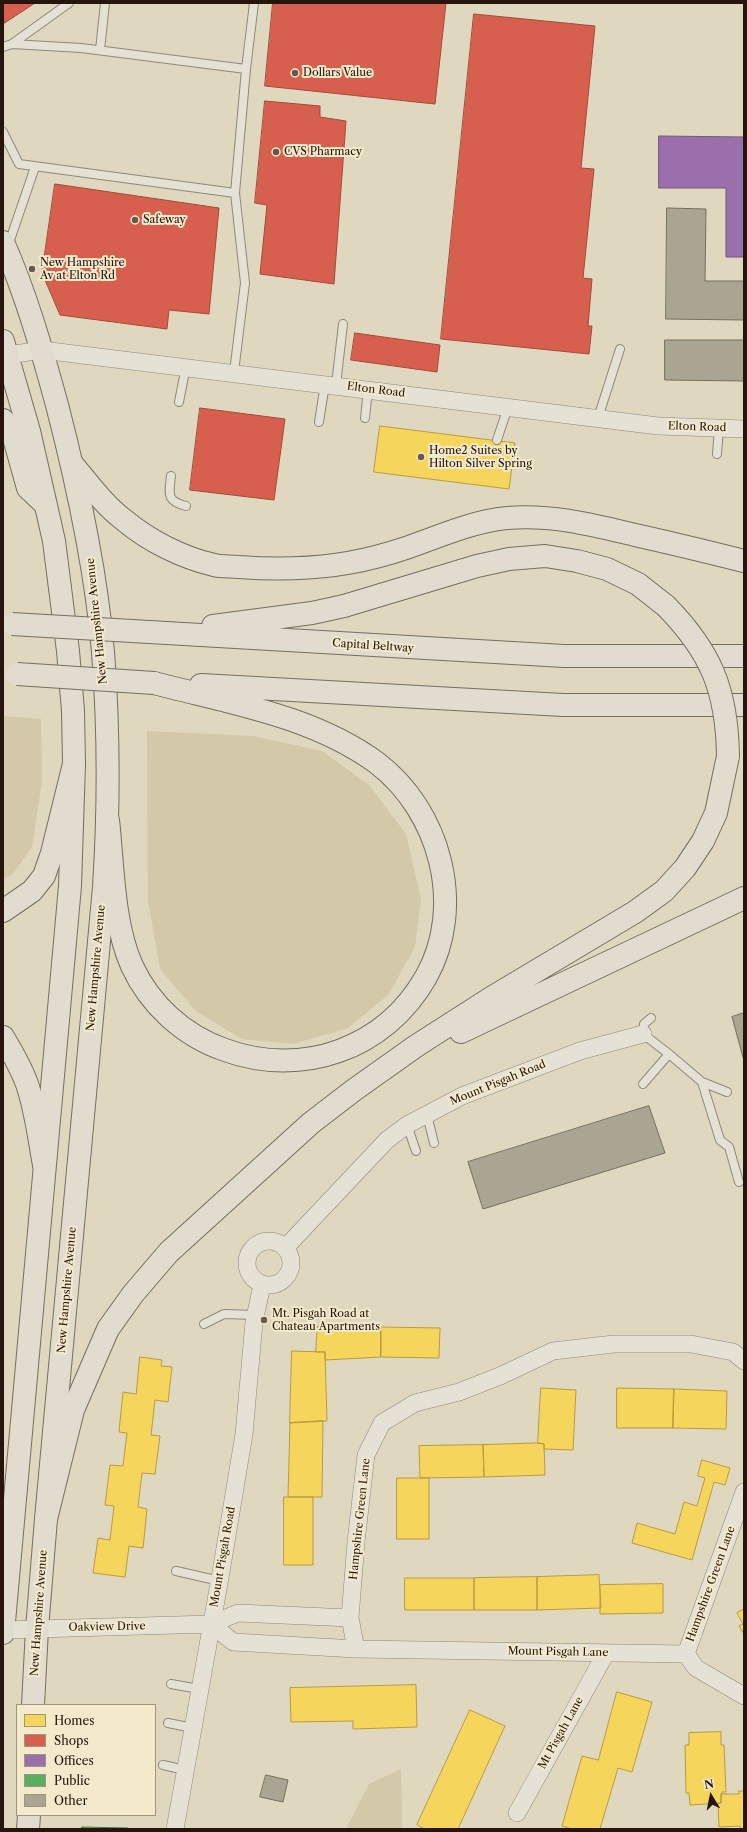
<!DOCTYPE html>
<style>
body{margin:0}
#map{position:relative;width:747px;height:1832px;overflow:hidden;background:#dfd7be;font-family:"Libre Caslon Text",serif}
canvas{display:block}
.frame{position:absolute;inset:0;border:4px solid #26150d;pointer-events:none}
.legend{position:absolute;left:16px;top:1704px;width:140px;height:112px;box-sizing:border-box;background:#f3eacc;border:1px solid #a19580;margin:0;padding:5px 7px;list-style:none;font-size:12px;color:#26150d}
.legend li{display:flex;align-items:center;gap:8px;height:20px}
.legend b{width:20px;border:1px solid #a19580}
.north{position:absolute;left:691px;top:1776px;width:40px;height:40px;-webkit-text-stroke:3px #f3eacc;paint-order:stroke;rotate:350deg;font-size:11px;font-weight:700;line-height:16px;text-align:center;color:#26150d}
.north::after{content:'';display:block;margin:auto;width:14px;height:18px;background:#26150d;clip-path:polygon(50% 0,100% 100%,50% 72%,0 100%)}
</style>
<div id="map">
<canvas width="747" height="1832"></canvas>
<div class="frame"></div>
<ul class="legend">
<li><b style="height:11px;background:#f6d55c"></b>Homes</li>
<li><b style="height:11px;background:#d6604d"></b>Shops</li>
<li><b style="height:11px;background:#9970ab"></b>Offices</li>
<li><b style="height:11px;background:#5aae61"></b>Public</li>
<li><b style="height:11px;background:#aaa493"></b>Other</li>
</ul>
<div class="north">N</div>
</div>
<script>
const ctx = document.querySelector('canvas').getContext('2d');
ctx.lineJoin = 'round';
function fill(path, color) { ctx.fillStyle = color; ctx.fill(path, 'evenodd'); }
function strokePath(path, color, width, dash) { ctx.strokeStyle = color; ctx.lineWidth = width; ctx.lineCap = dash ? 'butt' : 'round'; ctx.setLineDash(dash || []); ctx.stroke(path); }
function drawText(font, color, halo, rows, align = 'center') {
  ctx.font = font + ' "Libre Caslon Text",serif'; ctx.lineWidth = 4; ctx.setLineDash([]); ctx.textBaseline = 'middle'; ctx.strokeStyle = halo; ctx.fillStyle = color; for (const [text, x, y, turn = 0] of rows) {
    ctx.save(); ctx.translate(x, y); ctx.rotate((+turn || 0) * Math.PI / 180); ctx.textAlign = isNaN(turn) ? turn : align; if (halo) ctx.strokeText(text, 0, 0); ctx.fillText(text, 0, 0); ctx.restore();
  }
}
fill(new Path2D(`
 M3 716 41 719 42 782 32 847 12 875 3 879Z
 M147 731 253 736 322 751 369 785 406 834 421 899 415 947 388 995 348 1028 293 1044 242 1039 196 1011 160 969 148 900Z
 M401 1769 402 1827 405 1829H346L369 1784Z`), '#d3c8a7');
const homes = new Path2D(`
 M380 426 515 443 509 489 374 472Z
 M318 1326 381 1327V1357L325 1360V1352H316Z
 M381 1327 440 1328 439 1358 381 1357Z
 M292 1351 325 1352 327 1421 290 1423Z
 M140 1357 162 1360 161 1366 172 1367 168 1402 155 1400 151 1435 160 1436 155 1474 142 1473 138 1507 147 1509 143 1548 129 1546 125 1577 93 1573 98 1538 110 1540 114 1506 105 1505 110 1465 123 1466 127 1433 119 1432 123 1392 136 1394Z
 M541 1388 576 1390 573 1450 544 1449V1444L538 1443Z
 M617 1388 674 1389 673 1428H617Z
 M674 1389 727 1391 726 1429 673 1428Z
 M323 1421 322 1497H288L290 1423Z
 M538 1443 544 1444 545 1475 484 1477 483 1445Z
 M483 1445 484 1477 420 1478 419 1446Z
 M702 1460 730 1468 725 1485 714 1482 692 1560 632 1543 637 1523 675 1534 684 1502 697 1506 705 1478 698 1476Z
 M397 1478H429V1539H397Z
 M284 1497H313V1565H284Z
 M599 1575 601 1608 537 1610V1577Z
 M537 1577V1610H474V1578Z
 M405 1578H474V1610H405Z
 M663 1584V1613L600 1614V1585Z
 M744 1609V1634L739 1626 743 1624 737 1613Z
 M416 1685 417 1727 353 1729V1721L291 1722 290 1688Z
 M617 1692 652 1702 632 1772 618 1768 600 1829H572L562 1826 582 1756 598 1760Z
 M470 1710 505 1726 458 1829H425L417 1825Z
 M721 1732V1745H724L726 1792H722V1794H721V1803L690 1805 689 1793H686L685 1745H689V1733Z
 M739 1791H744V1829H740V1826L719 1827 718 1803H721V1794H739Z`);
fill(homes, '#f6d55c');
strokePath(homes, '#b89b44', 1);
const shops = new Path2D(`
 M3 3H35L3 24Z
 M273 3H446L435 104 265 86Z
 M474 14 595 26 581 168 594 169 583 278 592 279 588 326H592L589 354 441 339Z
 M265 101 320 106V117L346 121 334 284 260 274 267 205 255 203Z
 M55 184 219 208 209 314 169 310 167 329 60 315 42 273Z
 M355 333 440 345 437 372 351 360Z
 M200 408 285 419 274 500 190 490Z`);
fill(shops, '#d6604d');
strokePath(shops, '#a14a3a', 1);
const offices = new Path2D(`
 M659 136 744 137V257H726V188H659Z`);
fill(offices, '#9970ab');
strokePath(offices, '#76557c', 1);
const public = new Path2D(`
 M82 1827 128 1828V1829H82Z`);
fill(public, '#5aae61');
strokePath(public, '#4a8048', 1);
const building = new Path2D(`
 M667 208 706 209 705 281H744V320L666 319Z
 M665 340H744V381L665 380Z
 M744 1013V1061L732 1017Z
 M649 1106 665 1153 483 1209 468 1162Z
 M266 1775 288 1780 283 1802 260 1797Z`);
fill(building, '#aaa493');
strokePath(building, '#756e61', 1);
const lane = new Path2D(`
 M12 44 69 3
 M3 47 12 44 81 48 246 69
 M100 50 105 3
 M3 132 19 164 235 193 245 283 234 372
 M235 193 246 69 254 3
 M8 246 35 167
 M336 385 343 324
 M179 402 186 366
 M365 418 368 389
 M598 418 620 349
 M319 422 325 384
 M497 440 508 407
 M717 454 719 428
 M171 476C169 494 166 501 186 506
 M669 1054 702 1082 727 1092
 M702 1082 720 1140 729 1147 739 1182
 M643 1084 669 1054 643 1034 644 1024 651 1018
 M427 1115 434 1143
 M407 1125 416 1151
 M204 1324 224 1314 255 1315
 M176 1571 220 1581
 M171 1684 199 1689
 M168 1723 193 1728
 M163 1765 185 1770`);
const street = new Path2D(`
 M8 355 42 350 658 426 744 429
 M247 1263a22 22 0 1 1 44 0a22 22 0 1 1-44 0Z
 M285 1248 387 1140 407 1125 462 1096 580 1051 643 1034
 M211 1624 233 1642 356 1649
 M3 1630 211 1624 238 1613 350 1618
 M686 1654 356 1649 350 1618 356 1542 366 1455 382 1423 415 1403 459 1392 500 1376 553 1351 614 1344H691L733 1352 744 1361
 M686 1654 744 1492
 M686 1654 696 1668 744 1696
 M517 1813 606 1653
 M175 1829 220 1578 244 1434 254 1322 262 1285`);
const primary = new Path2D(`
 M3 242C26 294 42 350 57 405 78 486 96 569 103 652 109 730 109 809 104 887L46 1519 37 1629 33 1705
 M3 341 29 431 54 541 68 651 73 711 74 764 70 886 3 1633
 M28 1829 29 1815`);
const highway = new Path2D(`
 M3 420 12 431 28 488 45 504
 M73 465C89 484 104 505 124 520 149 541 183 558 214 565 222 567 231 566 239 567 290 571 341 568 390 553 428 542 466 522 507 518 551 514 593 525 635 535 671 543 708 552 744 561
 M213 626 312 613 344 606 477 566 509 559 545 556 577 561 607 569 638 584 666 606
 M149 632 564 656H744
 M201 685 563 705H744
 M108 820C113 865 113 924 132 966 150 1005 184 1036 225 1050 302 1078 385 1049 426 977 466 906 440 811 377 763 313 716 230 703 154 683
 M3 911 32 891 44 876 52 853 74 764
 M461 1032 744 898
 M3 1037C12 1052 21 1067 27 1084 36 1110 39 1138 44 1165
 M46 1519 73 1410 108 1329 133 1294 169 1252 311 1123 354 1090 416 1046 491 998 635 912 664 891 685 868 703 841 716 813 728 756`);
strokePath(lane, '#8f8879', 10);
strokePath(street, '#8f8879', 18);
strokePath(primary, '#756e61', 24);
strokePath(highway, '#756e61', 24);
strokePath(lane, '#e5e1d5', 8);
strokePath(street, '#e5e1d5', 17);
strokePath(primary, '#e1dccd', 22);
strokePath(highway, '#e1dccd', 22);
const highwayBridge = new Path2D(`
 M666 606C711 652 727 690 728 756
 M12 624 149 632
 M17 674 154 683`);
strokePath(highwayBridge, '#756e61', 24, []);
strokePath(highwayBridge, '#e1dccd', 22);
for (const [x, y, r, color] of [
 [295,73,4,"#67594b"],
 [276,152,4,"#67594b"],
 [135,220,4,"#67594b"],
 [32,269,4,"#67594b"],
 [421,457,4,"#67594b"],
 [264,1320,4,"#67594b"]
]) { const dot = new Path2D(); dot.arc(x, y, r, 0, 2 * Math.PI); ctx.fillStyle = color; ctx.fill(dot); strokePath(dot, '#f3eacc', 1.5); }
drawText('11px', '#26150d', '#f3eacc', [
 ["Dollars Value",303,73],
 ["CVS Pharmacy",284,152],
 ["Safeway",143,220],
 ["New Hampshire",40,263],
 ["Av at Elton Rd",40,276],
 ["Home2 Suites by",429,451],
 ["Hilton Silver Spring",429,464],
 ["Mt. Pisgah Road at",272,1314],
 ["Chateau Apartments",272,1327]
], 'left');
drawText('11px', '#26150d', '#f3eacc', [
 ["Elton Road",376,390,7],
 ["Elton Road",697,427,2],
 ["New Hampshire Avenue",97,621,-96],
 ["Capital Beltway",373,646,4],
 ["New Hampshire Avenue",96,968,-85],
 ["Mount Pisgah Road",498,1083,-22],
 ["New Hampshire Avenue",67,1290,-85],
 ["Hampshire Green Lane",360,1519,-84],
 ["Mount Pisgah Road",223,1557,-80],
 ["Hampshire Green Lane",711,1584,-70],
 ["New Hampshire Avenue",39,1613,-86],
 ["Oakview Drive",107,1627,-1],
 ["Mount Pisgah Lane",558,1652,1],
 ["Mt Pisgah Lane",561,1733,-61]
]);
</script>
